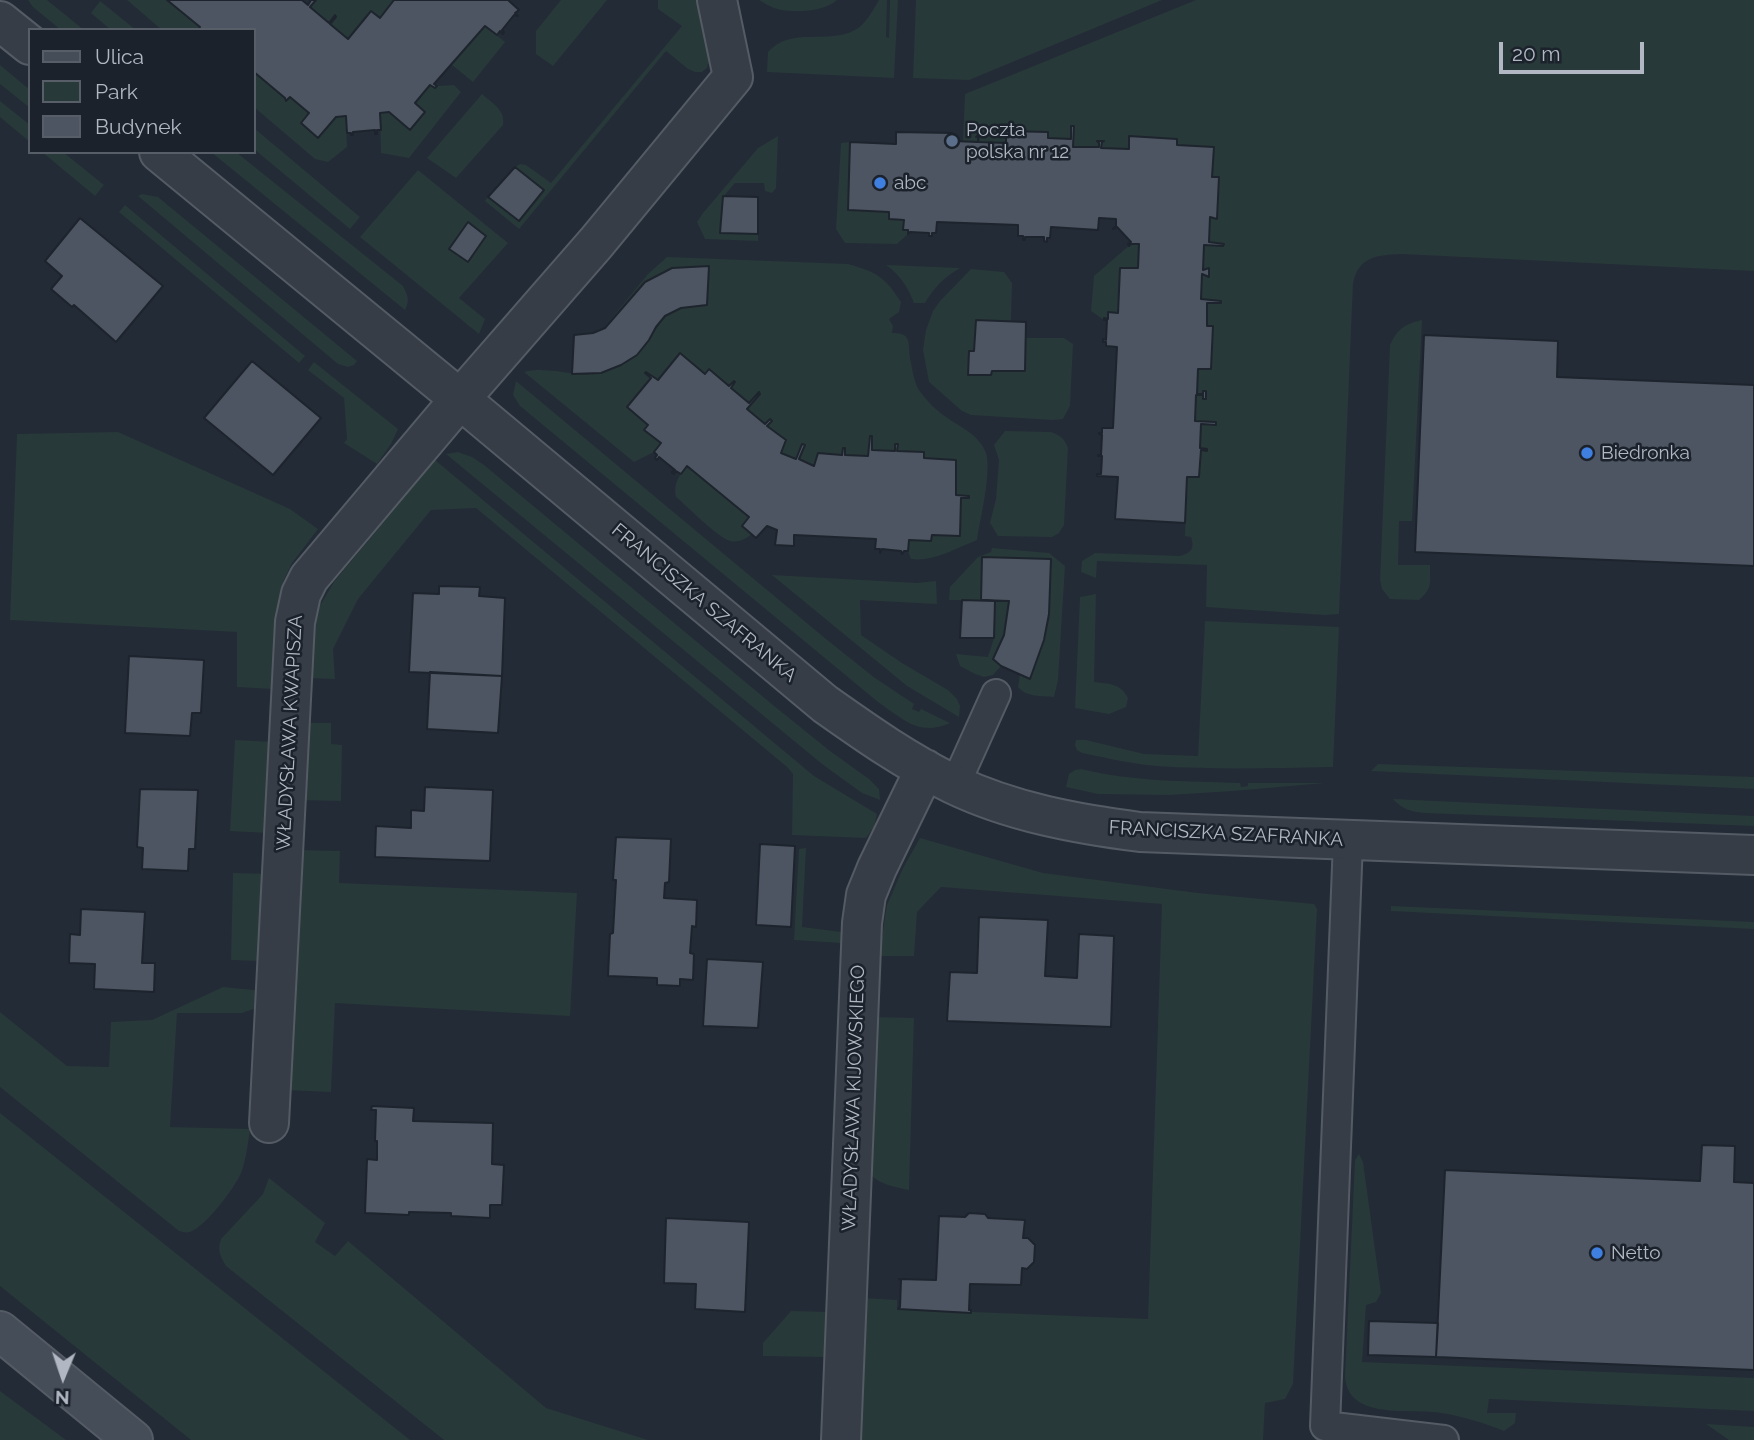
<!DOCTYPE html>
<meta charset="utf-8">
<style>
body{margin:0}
#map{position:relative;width:1754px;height:1440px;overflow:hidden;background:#232b36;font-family:Raleway,sans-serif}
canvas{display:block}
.legend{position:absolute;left:28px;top:28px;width:228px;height:126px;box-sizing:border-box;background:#1c222b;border:2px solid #585e68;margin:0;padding:9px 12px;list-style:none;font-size:21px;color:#b1b8c3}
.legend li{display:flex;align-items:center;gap:14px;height:35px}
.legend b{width:35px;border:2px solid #585e68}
.north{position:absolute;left:28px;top:1342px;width:70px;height:70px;-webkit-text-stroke:5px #1c222b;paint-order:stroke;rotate:182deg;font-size:19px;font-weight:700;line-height:28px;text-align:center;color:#b1b8c3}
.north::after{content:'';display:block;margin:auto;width:24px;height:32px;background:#b1b8c3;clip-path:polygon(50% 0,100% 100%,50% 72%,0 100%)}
.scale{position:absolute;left:1499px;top:42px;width:145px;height:32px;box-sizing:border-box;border:4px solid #b1b8c3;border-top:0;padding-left:9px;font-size:21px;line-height:24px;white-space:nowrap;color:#b1b8c3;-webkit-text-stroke:5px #1c222b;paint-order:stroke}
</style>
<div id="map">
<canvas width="1754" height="1440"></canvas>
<ul class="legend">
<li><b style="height:9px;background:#454d59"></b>Ulica</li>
<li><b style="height:19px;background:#283939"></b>Park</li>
<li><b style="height:19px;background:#4c5561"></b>Budynek</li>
</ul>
<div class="north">N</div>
<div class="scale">20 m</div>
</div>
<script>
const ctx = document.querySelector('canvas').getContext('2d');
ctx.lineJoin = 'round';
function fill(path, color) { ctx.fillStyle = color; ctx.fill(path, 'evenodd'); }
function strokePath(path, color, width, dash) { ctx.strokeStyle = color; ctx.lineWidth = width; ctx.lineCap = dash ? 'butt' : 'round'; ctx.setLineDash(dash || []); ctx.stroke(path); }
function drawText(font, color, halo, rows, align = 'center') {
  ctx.font = font + ' Raleway,sans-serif'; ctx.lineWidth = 5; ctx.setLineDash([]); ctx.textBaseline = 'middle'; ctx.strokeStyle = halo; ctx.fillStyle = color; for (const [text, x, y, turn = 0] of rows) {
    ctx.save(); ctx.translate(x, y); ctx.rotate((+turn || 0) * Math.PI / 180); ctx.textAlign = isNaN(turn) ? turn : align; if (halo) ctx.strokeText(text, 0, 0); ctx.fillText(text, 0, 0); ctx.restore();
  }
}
fill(new Path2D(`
 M28 0H47L84 30H61L33 7Z
 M127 0H167L200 27 198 30H162Z
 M316 0H394L380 18 371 11 348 39 330 24 336 17 335 16 329 23 310 7Z
 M561 0H607L553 66 536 54V31Z
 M658 0H698L711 53 707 68 702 72H695L688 69 666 51 519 229 485 201 488 197 520 220 544 190 515 167 520 164 526 165 551 183 682 26 658 9Z
 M759 0H837C824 12 792 14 774 8 769 6 764 3 759 0Z
 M879 0H887L886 37 889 38 890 0H898L894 78 767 72 768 52C791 26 827 45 855 30 866 24 873 10 879 0Z
 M916 0H1162L969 80 913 78Z
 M1196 0H1754V271L1402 254C1378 255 1358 256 1353 284L1339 614 1325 615 1206 607 1207 565 1097 561 1096 578 1081 572 1082 561 1095 553 1180 556C1191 553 1195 549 1191 537L1185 536 1187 477H1199L1201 450 1207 451V449L1200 448 1202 422 1195 421 1196 395H1203V391V394H1197L1198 369H1211L1213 327 1207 326V303H1221V301L1201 299 1202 274 1209 277V268L1203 270 1204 245 1223 246V244L1209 242 1210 217 1216 218 1212 177 1214 147 1177 145 1176 139 1130 136 1129 149 1101 148 1102 142 1097 141 1099 143V147H1073L1074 126H1072L1071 139 1048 138V132L1007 131 1006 143 963 141 965 94Z
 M100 1 136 30H111L91 13Z
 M485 26 505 42 473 82 452 65Z
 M0 65 30 90V108L0 84Z
 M254 73 285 98 286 101 290 97 309 113 301 123 318 138 336 117 346 116 347 147 328 162 315 159 254 107Z
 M430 85 435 88 437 86 454 85 461 92 409 158 381 153 380 113 389 112 410 130 415 103Z
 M482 94C492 103 506 110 503 125L456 178 427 158Z
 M0 101 30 125V142L0 117Z
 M254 128 360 217 350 229 254 149Z
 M778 136 776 188 772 193 765 191 764 183H735L723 197 720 232 758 234V241L705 239 697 222 703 213 758 148Z
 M850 142 848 210 889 212V219L904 220 903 230H908V234L897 244 845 243 836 229 841 143Z
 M42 152H63L104 185 95 196Z
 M211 152H236L403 286C408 296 410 300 405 310Z
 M418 170 508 243 459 298 485 319 479 334 360 237ZM468 222 486 236 468 261Z
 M142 194 158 197 357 361 354 365 348 367 338 364 138 196Z
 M125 205 305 356 299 363 119 212Z
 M1131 244H1139L1138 268H1120L1118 313 1108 312V319L1104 318V320L1091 311 1094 276Z
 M667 257 848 264C878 273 884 276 901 302L899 312 889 319 893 326 892 333C912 332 908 344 910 358 912 368 914 382 919 390 924 397 931 405 937 410 952 424 979 432 986 453 992 472 980 519 977 540 957 548 933 562 911 559L908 551 909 540 930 541 932 535 960 536 961 498H968L969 496 956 495 924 458 923 452 897 451V444L895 445V451L872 450V436L870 437 868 456 845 455V449L842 455 819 453 814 466 799 459 804 446 802 445 796 459 781 453 786 440 767 426 771 420 770 419 765 424 747 409 760 393 758 392 749 403 731 388 735 383 734 381 729 386 709 370 705 374 680 353 658 380 646 372 645 374 651 378 627 406 648 425 644 430 661 443 654 452 634 462 524 372C550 365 578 380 604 372 615 368 629 362 637 355 654 340 657 315 680 308 688 306 699 307 707 305L709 266 672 268 645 282 602 330 648 274Z
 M886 265 960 268C944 277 934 288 925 303H914C908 287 900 275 886 265Z
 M971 269 1004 272 1012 283 1011 321 976 320 974 351H969L968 375H991L992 371H1024L1026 338H1064L1073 344 1070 406 1063 419 1053 420 971 415 962 411 929 382 923 350 926 330 933 311 940 301Z
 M1422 320 1412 521H1399L1398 565H1430C1430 583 1433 588 1419 600L1390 599 1382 589 1380 580 1390 345C1398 328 1405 324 1422 320Z
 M314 362 398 429 391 444 377 464 344 443 347 439 344 398 308 370Z
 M516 381 826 639 875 678 914 704 912 709 919 712 921 709 950 723C919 737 903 719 878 702L520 406 513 395Z
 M1005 431 1051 432C1060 435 1065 439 1068 448L1064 525 1059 533 1052 537 998 536 990 523 996 499 999 460 994 445Z
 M118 432 290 509 318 529 292 563 283 582 273 689 237 687V632L10 620 17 434Z
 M458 452 472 457 484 465 773 705 830 751 869 779 879 789 880 800 862 793 822 764 446 454Z
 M435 460 814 776 877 814 874 827 866 838 792 835 793 774 787 767 476 508 431 510 358 599 333 649 335 679 306 678 311 634 318 609 334 582Z
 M687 466 749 517 742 526 752 534C745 539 739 543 730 541 717 537 688 507 676 497 673 484 679 475 687 466Z
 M992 548 1049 553 1065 566 1058 680 1054 697C1042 696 1026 697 1018 687L1020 674 1030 678 1044 640 1049 614 1051 559 983 557 981 600H949L950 587 978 557 991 552Z
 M772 575 917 583 936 581 937 604 860 600 861 635 902 663 948 690 957 699 960 706 959 717 907 686Z
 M1096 594 1094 682C1110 684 1120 683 1128 698L1126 707 1109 714 1075 708 1080 597Z
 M995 601H1009L1004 635 994 659 1001 666 993 675 984 677 975 674 960 666 956 654 988 657 994 638Z
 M1205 621 1339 627 1333 767C1274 768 1215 770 1156 766 1131 764 1107 758 1082 753L1077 750 1075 745 1076 740H1086L1144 754 1198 756Z
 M301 723H331V744L342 745 341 801 300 800Z
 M235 740 272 742 268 833 230 831Z
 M1378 764 1754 777V789L1371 771Z
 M1081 769C1135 782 1185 781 1240 783L1241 787 1248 786V783H1325L1233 791 1169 795 1098 794 1066 787 1069 774 1075 770Z
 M1393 799 1754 816V826L1426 813C1412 812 1403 810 1393 799Z
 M920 838 1043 873 1198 893 1314 904 1317 909 1293 1384 1285 1399 1265 1403 1263 1440H856L863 1298 897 1300V1308L899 1309 1148 1319 1162 904 941 887 917 912 914 956H879L887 905 903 868Z
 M806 848 802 927 842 932V943L794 940 799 849Z
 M297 850 340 851 339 883 577 893 570 1016 335 1003 331 1092 285 1090Z
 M233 873 270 874 260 961 231 960Z
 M1391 906 1754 922V929L1391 911Z
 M223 987 264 991 256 1008 242 1013H177L170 1127 250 1129C248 1144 246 1160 241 1173 234 1189 206 1226 190 1232 185 1233 184 1232 179 1231L0 1087V1012L67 1066 109 1067 111 1022 152 1020Z
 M872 1017 914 1018 909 1190C895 1187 881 1185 871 1175Z
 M0 1113 410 1440H191L0 1286Z
 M1359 1154 1363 1162 1381 1293 1376 1302 1366 1305 1362 1362 1754 1378V1411L1489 1399 1487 1413H1516L1515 1423 1504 1431C1484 1423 1462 1416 1441 1413 1410 1408 1347 1421 1345 1376L1355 1160Z
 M269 1178 325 1223 315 1242 335 1256 348 1241 546 1408 648 1440H444L226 1266C220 1256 217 1250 221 1239L263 1194Z
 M791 1311 828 1312 825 1357 763 1356V1343Z
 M0 1391 66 1440H0Z
 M1706 1424 1754 1427V1440H1729Z`), '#283939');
const building = new Path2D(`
 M167 0H302L308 5 311 0H316L310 7 329 23 335 15 336 17 330 24 348 39 371 11 380 18 394 0H508L519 10 515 13 518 16 514 15 502 30 504 32 503 34 500 31 497 35 485 26 434 84 437 86 435 88 430 85 415 103 425 112 410 130 389 112 380 113 381 130H377V134H375V130L353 132V135H351V133H347L346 116 336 117 318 138 301 123 309 113 290 97 286 101 285 98 254 72V30H198L200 27Z
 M1071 126H1074L1073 147H1099V143L1097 141H1104L1102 142 1101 148 1129 149V136L1177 139V145L1214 147 1212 177H1219L1217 219 1210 217 1209 242 1224 244 1223 246 1204 245 1203 270 1209 268V277L1202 274 1201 299 1221 301V303H1207V326H1213L1211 369H1198L1197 394H1203V391H1206V399H1203V395H1196L1195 421 1216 422V425L1201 424 1200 448 1207 449V451L1201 450 1199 477H1187L1185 523 1115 519 1118 477 1097 476V474H1101L1102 456H1098V455H1101L1102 435 1099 434V433H1102V428H1113L1117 347 1106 346V342H1103V339L1106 340 1107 320H1104V318L1108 319V312L1118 313 1120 268H1138L1139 244H1131L1129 246 1128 244 1131 242 1117 227 1113 229 1116 226V219L1099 218 1098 230 1051 227 1050 238H1047V242L1044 241V237H1025V240H1023V236H1018V225L937 222 936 233H932V236H929V233L910 232 908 234V230H903L904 220 889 219V212L848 210 850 142 896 144V132L952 133V141L978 142V137H976L978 135V128H980L978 142 1006 143V131L1048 132V138L1071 139Z
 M515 167 544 190 519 221 488 197Z
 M723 196 758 197V234L720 233Z
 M80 218 163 286 116 342 74 305 72 307 51 289 62 276 45 261Z
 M468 222 486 236 468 262 449 249Z
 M709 266 707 305 681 308 665 316 656 327 649 340 637 355 621 365 601 373 572 374 574 335 593 333 605 328 645 282 672 268Z
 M976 320 1026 322 1025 371H992L991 375H968L969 351H974Z
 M1424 335 1558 341 1557 377 1754 385V566L1415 552Z
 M680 353 705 374 709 369 729 386 734 381 735 382 731 388 749 403 759 392 760 394 747 409 765 424 770 419 772 421 767 426 786 440 781 453 796 459 802 444 805 445 799 459 814 466 818 453 842 455 843 448H845V455L868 456 870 436H872V450L895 451V444H898L897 451 924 452V458L956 460V495L969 496V498H961L960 536 932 535 931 541 909 540 908 551H904L902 554 901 551 891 550 882 549 880 553V549H875L876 539 794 535V546L775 545 777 530 767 526 756 538 742 526 749 517 687 466 681 474 676 471 674 474 672 472 675 470 659 457 657 460 655 458 657 455 654 452 661 443 644 430 648 425 627 407 651 378 645 373 646 372 658 380Z
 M252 361 321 418 273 475 204 418Z
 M982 557 1051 559 1049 614 1044 640 1030 679 1001 666 993 659 1004 635 1009 601 981 600Z
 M439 586 480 587 479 596 505 598 502 676 409 672 413 593 439 594Z
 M962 600 995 601 994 638H960Z
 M129 656 204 660 201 713H192L190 736 125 733Z
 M430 672 502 676 498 733 427 729Z
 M425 787 493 790 490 861 375 857 376 826 411 828V810L424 811Z
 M140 789 198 790 195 849H189L188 871 142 869 143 848 137 847Z
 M616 837 671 839 669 882 665 883 664 898 697 900 696 927 692 926 690 953 694 954 693 980 680 979V986L657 985V978L608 976 610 934 613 933 616 880H613Z
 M760 844 795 846 791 927 756 925Z
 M81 909 145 912 142 963H155L154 992 94 989 95 964 69 963 70 934 80 935Z
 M979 917 1048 920 1045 976 1077 978 1079 934 1114 936 1111 1027 947 1021 950 972 977 973Z
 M707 959 763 962 758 1028 703 1026Z
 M372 1106 414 1108 413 1121 493 1123 492 1164 504 1165 502 1205H490V1218L451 1216V1213L409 1212V1215L365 1213 367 1159 377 1160V1141H375L376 1110H371Z
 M1702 1145 1735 1146 1734 1182 1754 1183V1370L1436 1357 1445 1170 1700 1181Z
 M969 1213 985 1214 988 1218 1025 1220 1023 1238H1028L1035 1245 1034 1262 1027 1269 1022 1268 1021 1285 970 1284 969 1310H971V1313L898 1309 900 1307 901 1280 899 1279 936 1280 939 1216 965 1217Z
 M666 1218 749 1222 745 1312 695 1309 696 1284 664 1283Z
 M1369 1321 1438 1323 1436 1357 1368 1355Z`);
fill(building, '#4c5561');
strokePath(building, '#1e242d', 2);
const service = new Path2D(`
 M955 785 996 694
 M1348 841 1325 1426 1444 1440`);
const minor = new Path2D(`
 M0 21 30 45
 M159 152 460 399 825 704C866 733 907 762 953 784 1011 812 1077 824 1140 832L1754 855
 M269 1123 295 622 301 594 309 578 460 399 596 243 733 77 717 0
 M841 1440 862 923 866 895 877 868 925 769`);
const secondary = new Path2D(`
 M0 1331 133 1440`);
strokePath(service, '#545b64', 32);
strokePath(minor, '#545b64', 42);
strokePath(secondary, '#545b64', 42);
strokePath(service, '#373d46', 28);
strokePath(minor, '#373d46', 38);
strokePath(secondary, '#454d59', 38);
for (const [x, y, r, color] of [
 [952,141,7,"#5c6f8a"],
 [880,183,7,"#3f7fe0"],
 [1587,453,7,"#3f7fe0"],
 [1597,1253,7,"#3f7fe0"]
]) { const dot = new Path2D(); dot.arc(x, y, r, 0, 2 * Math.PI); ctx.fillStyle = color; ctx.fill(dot); strokePath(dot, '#1c222b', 2.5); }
drawText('19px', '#b1b8c3', '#1c222b', [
 ["Poczta",966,130],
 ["polska nr 12",966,152],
 ["abc",894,183],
 ["Biedronka",1601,453],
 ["Netto",1611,1253]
], 'left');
drawText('19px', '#b1b8c3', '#1c222b', [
 ["FRANCISZKA SZAFRANKA",704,603,40],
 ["WŁADYSŁAWA KWAPISZA",290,733,-87],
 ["FRANCISZKA SZAFRANKA",1226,834,3],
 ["WŁADYSŁAWA KIJOWSKIEGO",854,1098,-88]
]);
</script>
